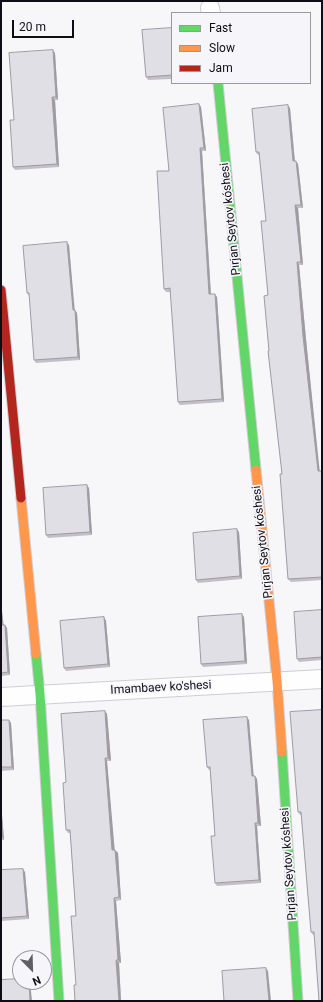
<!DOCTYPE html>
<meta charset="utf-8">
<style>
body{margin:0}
#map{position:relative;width:323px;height:1002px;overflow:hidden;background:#f7f6f9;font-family:Roboto,sans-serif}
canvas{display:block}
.frame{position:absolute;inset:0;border:2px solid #0f0c15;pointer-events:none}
.legend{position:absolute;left:171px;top:12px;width:140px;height:72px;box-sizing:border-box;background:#f6f5fa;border:1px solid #9a989e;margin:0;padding:5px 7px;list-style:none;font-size:12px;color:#0f0c15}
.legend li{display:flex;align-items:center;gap:8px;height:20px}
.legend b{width:20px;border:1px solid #9a989e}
.north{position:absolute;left:12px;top:950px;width:40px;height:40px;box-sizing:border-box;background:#f6f5fa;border:1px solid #9a989e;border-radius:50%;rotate:157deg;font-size:11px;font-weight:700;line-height:16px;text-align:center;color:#0f0c15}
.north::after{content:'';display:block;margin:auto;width:14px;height:18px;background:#605e65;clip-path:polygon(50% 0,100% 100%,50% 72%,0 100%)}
.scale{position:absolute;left:12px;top:20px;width:62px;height:18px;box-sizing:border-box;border:2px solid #0f0c15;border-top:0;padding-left:5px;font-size:12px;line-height:14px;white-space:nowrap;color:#0f0c15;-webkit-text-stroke:3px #f6f5fa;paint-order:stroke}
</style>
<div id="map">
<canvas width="323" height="1002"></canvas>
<div class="frame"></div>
<ul class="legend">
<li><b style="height:5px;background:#63d668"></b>Fast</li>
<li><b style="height:5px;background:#ff974d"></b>Slow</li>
<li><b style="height:5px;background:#b3261e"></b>Jam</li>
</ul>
<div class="north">N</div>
<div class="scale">20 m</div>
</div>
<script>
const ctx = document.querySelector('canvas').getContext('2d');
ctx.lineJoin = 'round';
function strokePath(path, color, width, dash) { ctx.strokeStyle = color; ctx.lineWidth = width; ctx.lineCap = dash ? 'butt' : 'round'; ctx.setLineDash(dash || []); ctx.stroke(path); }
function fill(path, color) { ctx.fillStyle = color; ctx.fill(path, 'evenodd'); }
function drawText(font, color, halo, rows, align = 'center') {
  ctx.font = font + ' Roboto,sans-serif'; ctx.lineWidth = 3.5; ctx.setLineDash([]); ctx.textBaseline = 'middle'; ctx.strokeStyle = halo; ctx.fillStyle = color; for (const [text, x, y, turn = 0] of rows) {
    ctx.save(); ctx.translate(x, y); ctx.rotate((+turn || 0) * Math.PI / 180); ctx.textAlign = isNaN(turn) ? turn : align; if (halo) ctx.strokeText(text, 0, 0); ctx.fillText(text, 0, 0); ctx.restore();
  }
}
const street = new Path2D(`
 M210 8 211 13
 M1 697 322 679`);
const fast = new Path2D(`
 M218 83 256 470
 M36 654 40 694 59 1001
 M282 752 298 1001`);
const slow = new Path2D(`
 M256 470 277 681 282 752
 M21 498 36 654`);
const jam = new Path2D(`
 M1 290 21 498`);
strokePath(street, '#cfcdd3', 20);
strokePath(fast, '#cfcdd3', 11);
strokePath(slow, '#cfcdd3', 11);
strokePath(jam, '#cfcdd3', 11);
strokePath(street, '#fefefe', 18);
strokePath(fast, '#63d668', 9);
strokePath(slow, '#ff974d', 9);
strokePath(jam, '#b3261e', 9);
fill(new Path2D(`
 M172 28V79L148 80 146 77Z
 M55 53 58 100H55L59 167 15 170 13 167 14 120Z
 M199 104 201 107 206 151H202L211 294 217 297 224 402 180 405 178 402 171 292H166L164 289 169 171Z
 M290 108 295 161 298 164 303 208H298L303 265H299L306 339 319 471H322V580L291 582 288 579 282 474 269 351 266 221 259 155H258L256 152Z
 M69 245 74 310 77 313 80 360 36 363 34 360 30 296H29L27 293Z
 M89 488 92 535 48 538 46 535Z
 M239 532 242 579 198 583 196 580Z
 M1 602 3 625H5L7 628 10 675 1 676Z
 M322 610V660L299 662 297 659Z
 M104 617 106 621 110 667 66 671 64 668Z
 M244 617 247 664 203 667 201 664Z
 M322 710 314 935H313L311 932 301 815H300L298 812Z
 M105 711 107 714 111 761H107L114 850H115L118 853 121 900 116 901 121 963H119L121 1001H75L76 985V916L70 833H68L66 830V782Z
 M1 720H9L11 723 14 770 1 771Z
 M249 720 253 776H255L257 779 261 826H257L261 883 217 886 215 883V836L210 770H209L207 767Z
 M1 802 4 840H1Z
 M1 870 25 872 29 919 1 921Z`), '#c2c0c6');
fill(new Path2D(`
 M53 50 55 53 58 100 56 97Z
 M52 97 55 100 59 167 57 164Z
 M199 104 201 107 206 151 204 148Z
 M288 105 290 108 295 164 293 161Z
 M200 148 202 151 211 297 209 294Z
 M296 161 298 164 303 208 301 205Z
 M295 205 298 208 303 265 301 262Z
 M67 242 69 245 75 313 73 310Z
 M297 262 299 265 306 339 320 474 318 471 303 336Z
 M215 294 217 297 224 402 222 399Z
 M75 310 77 313 80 360 78 357Z
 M87 485 89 488 92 535 90 532Z
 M237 529 239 532 242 579 240 576Z
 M1 602 4 628 1 625Z
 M242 614 244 617 247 664 245 661Z
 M104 617 106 621 110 667 108 664Z
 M5 625 7 628 10 675 8 672Z
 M105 711 107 714 111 761 108 758Z
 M247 717 249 720 254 779 252 776Z
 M9 720 11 723 14 770 12 767Z
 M105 758 107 761 115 853 112 850Z
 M255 776 257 779 261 826 258 823Z
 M1 802 4 840 2 837 1 827Z
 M255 823 257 826 261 883 259 880Z
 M115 850 118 853 121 900 119 897Z
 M23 869 25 872 29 919 27 916Z
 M114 898 116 901 121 963 118 960Z
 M116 960 119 963 121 1001H119Z
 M266 968 268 971 271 1001H269Z
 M29 982H30L32 1001H30Z`), '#9e9ca1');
const building = new Path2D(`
 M172 28V75L146 77 142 30Z
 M53 50 56 97H52L57 164 13 167 10 120H14L9 53Z
 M199 104 204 148H200L209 294H215L222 399 178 402 170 288 164 289 157 171H169L163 108Z
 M288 105 293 161H296L301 205H295L301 262H297L303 336 318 471H322V577L288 579 280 474H282L268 351H269L264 296 268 295 261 221H266L259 152H256L252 109Z
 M67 242 73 310H75L78 357 34 360 29 293H27L23 246Z
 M87 485 90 532 46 535 43 488Z
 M237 529 240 576 196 580 193 533Z
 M322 610V657L297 659 294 612Z
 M242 614 245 661 201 664 198 617Z
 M104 617 108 664 64 668 60 621Z
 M1 620V625H5L8 672 1 673Z
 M322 710V1001H319L314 932H311L301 812H298L290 712Z
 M105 711 108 758H105L112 850H115L119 897 114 898 118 960H116L119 1001H75L74 985H76L71 916H76L70 830H66L63 783 66 782 61 714Z
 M247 717 252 776H255L258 823H255L259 880 215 883 211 836H215L210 767H207L203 720Z
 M1 720H9L12 767H1Z
 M23 869 27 916 1 918V870Z
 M266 968 269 1001H224L222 971Z
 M20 979V982H29L30 1001H1V980Z`);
fill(building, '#e1dfe6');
strokePath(building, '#9e9ca1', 1);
drawText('12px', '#0f0c15', '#f6f5fa', [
 ["Pırjan Seytov kóshesi",231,219,-96],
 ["Pırjan Seytov kóshesi",263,542,-96],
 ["Imambaev ko'shesi",161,688,-3],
 ["Pırjan Seytov kóshesi",289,864,-94]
]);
</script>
